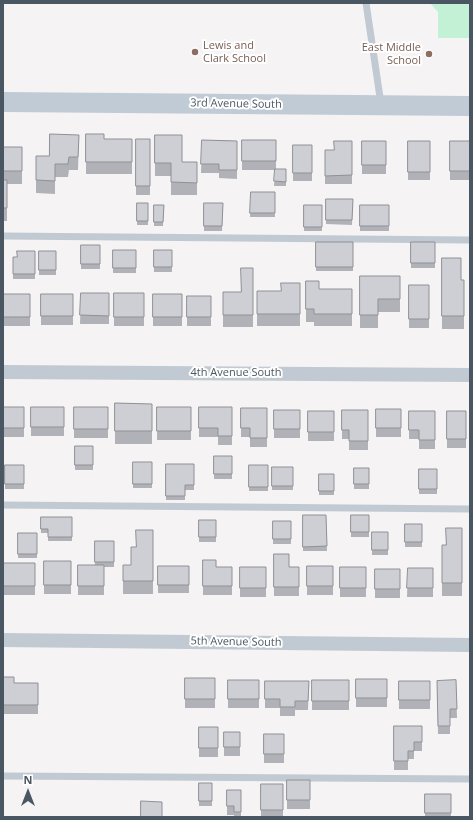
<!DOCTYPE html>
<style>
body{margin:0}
#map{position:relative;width:473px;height:820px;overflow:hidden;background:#f5f3f3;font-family:"Open Sans",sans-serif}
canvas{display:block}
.frame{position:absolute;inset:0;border:4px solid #4a5661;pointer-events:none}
.north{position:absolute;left:8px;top:772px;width:40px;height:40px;-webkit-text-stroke:3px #fff;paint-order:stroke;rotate:0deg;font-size:11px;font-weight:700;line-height:16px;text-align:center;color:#4a5661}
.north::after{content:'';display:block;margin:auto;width:14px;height:18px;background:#4a5661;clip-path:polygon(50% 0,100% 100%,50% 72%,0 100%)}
</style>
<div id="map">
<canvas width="473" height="820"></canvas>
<div class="frame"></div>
<div class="north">N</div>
</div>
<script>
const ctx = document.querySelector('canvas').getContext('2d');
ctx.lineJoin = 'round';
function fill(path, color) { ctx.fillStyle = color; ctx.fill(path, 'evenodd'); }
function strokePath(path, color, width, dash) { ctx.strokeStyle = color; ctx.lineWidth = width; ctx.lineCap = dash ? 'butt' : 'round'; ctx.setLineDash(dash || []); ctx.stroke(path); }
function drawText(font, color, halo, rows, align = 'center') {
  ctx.font = font + ' "Open Sans",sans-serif'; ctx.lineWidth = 4; ctx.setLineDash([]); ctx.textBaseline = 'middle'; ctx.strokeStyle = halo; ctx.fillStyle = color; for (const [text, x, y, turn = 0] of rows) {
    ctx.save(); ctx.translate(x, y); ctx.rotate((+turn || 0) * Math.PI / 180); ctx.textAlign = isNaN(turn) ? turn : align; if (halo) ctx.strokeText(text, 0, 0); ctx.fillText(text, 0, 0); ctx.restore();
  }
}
fill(new Path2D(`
 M430 3H466L470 5V38H438V12Z`), '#c3f1d5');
strokePath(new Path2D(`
 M366 3 381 104
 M3 236 470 240
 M3 505 470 509
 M3 776 470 779`), '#c1cad2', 7);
strokePath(new Path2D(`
 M3 372 470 375
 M3 640 470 645`), '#c1cad2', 14);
strokePath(new Path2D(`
 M3 102 470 106`), '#c1cbd6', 20);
fill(new Path2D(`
 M86 134 104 139H132V174H86Z
 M79 135 78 170H69L68 177H55V194L36 193V156H49Z
 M155 135 182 162H197V195H171V176H155Z
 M136 139H150V195H136Z
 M202 140 237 141V179L219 178V173H201Z
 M242 140H276V169H286V186H274L275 170H242Z
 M352 141V184H325V150H334Z
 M362 141H386V174H362Z
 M408 141H430V180H408Z
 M450 141H470V180H450Z
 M293 145H312V181H293Z
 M3 147H22V184H7V221H3Z
 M251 192H275V217H250Z
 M326 199H353L352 225 326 224Z
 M137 203H148V225H137Z
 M204 203H223L222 231H204Z
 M154 205H164L163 226H154Z
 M304 205H322V231H304Z
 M360 205H389V231H360Z
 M316 242H353V271H316Z
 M411 242H435V268H411Z
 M81 245H100V269H81Z
 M113 250H136V273H113Z
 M154 250H172V272H154Z
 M35 251V279H13V257H17Z
 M39 251H56V275H39Z
 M442 258 461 280H464V329H442Z
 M253 268V327H223V292H241Z
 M360 276H400V312H378V328H360Z
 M306 281 319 289H352V326H314V322H306Z
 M300 283V326H257V291H281Z
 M409 285H429V328H409Z
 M81 293H109V324H80Z
 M114 293H144V326H114Z
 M3 294H30V326H3Z
 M41 294H73V325H41Z
 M153 294H182V326H153Z
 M187 296H211V326H187Z
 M115 403 152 404V444H115Z
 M3 407H24V437H3Z
 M31 407H64V436H31Z
 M74 407H108V438H74Z
 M157 407H191V440H157Z
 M199 407H232V445H218V437H199Z
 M241 408H267V447H250V437H241Z
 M376 409H401V437H376Z
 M274 410H300V438H274Z
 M342 410H368V450H349V439H342Z
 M308 411H334V441H308Z
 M409 411H435V449H419V439H409Z
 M447 411H466V448H447Z
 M75 446H93V470H75Z
 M214 456H232V479H214Z
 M133 462H152V488H133Z
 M166 464H194V490H185V500H166Z
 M5 465H24V489H5Z
 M249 465H268V491H249Z
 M272 467H293V490H272Z
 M354 468H369V489H354Z
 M419 469H437V494H419Z
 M319 474H334V495H319Z
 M303 515H326L327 551H303Z
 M351 515H369V537H351Z
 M41 517H72V541H48V533H41Z
 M199 520H216V542H199Z
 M273 521H291V544H273Z
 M405 524H422V547H405Z
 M462 528V596H442V545H446Z
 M153 530V594H123V565H131L136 547Z
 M372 532H388V555H372Z
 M18 533H37V558H18Z
 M95 541H114V567H104V595H78V565H95Z
 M274 554 289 567H299V596H274Z
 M203 560 216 567H232V595H203Z
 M44 561H71V594H44Z
 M3 563H35V595H3Z
 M158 566H189V593H158Z
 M307 566H333V595H307Z
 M240 567H266V597H240Z
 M340 567H366V597H340Z
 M408 568H433V597H407Z
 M375 569H400V598H375Z
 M3 677 14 683H38V714H3Z
 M185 678H215V708H185Z
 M356 679H387V707H356Z
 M228 680H259V708H228Z
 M312 680H349V710H312Z
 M456 680 457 718H450V734H438L437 681Z
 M265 681H309L308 710H295V716H280V708H265Z
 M399 681H430V709H399Z
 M394 726H422V751H414V759H408V770H394Z
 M199 727H218V757H199Z
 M224 732H240V756H224Z
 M264 734H284V763H264Z
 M287 780H310V809H287Z
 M199 783H212V806H199Z
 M261 784H283V817H261Z
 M227 790H241V817H234V815H227Z
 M425 794H451V817H425Z`), '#b0b2b7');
const building = new Path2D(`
 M50 134 79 135 78 157H69L68 164H55V181L36 180V156H49Z
 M86 134H104V139H132V162H86Z
 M155 135H182V162H197V183L171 182V163H155Z
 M136 139H150V186H136Z
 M202 140 237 141V170H219V164H201Z
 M242 140H276V161H242Z
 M334 141H352V175L325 176V150H334Z
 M362 141H386V165H362Z
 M408 141H430V172H408Z
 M450 141H470V171H450Z
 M293 145H312V173H293Z
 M3 147H22V171H3V180H7V208H3Z
 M275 169H286V182L274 181Z
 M251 192H275V213H250Z
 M326 199H353L352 220H326Z
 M137 203H148V221H137Z
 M204 203H223L222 226H204Z
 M154 205H164L163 222H154Z
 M304 205H322V227H304Z
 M360 205H389V226H360Z
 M316 242H353V267H316Z
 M411 242H435V263H411Z
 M81 245H100V264H81Z
 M113 250H136V268H113Z
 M154 250H172V267H154Z
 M17 251H35V274H13V257H17Z
 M39 251H56V270H39Z
 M442 258H461V280H464V316H442Z
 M241 268H253V315H223V292H241Z
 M360 276H400V299H378V315H360Z
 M306 281H319V289H352V314H314V309H306Z
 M281 283H300V314H257V291H281Z
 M409 285H429V319H409Z
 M81 293H109V316L80 315Z
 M114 293H144V317H114Z
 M3 294H30V317H3Z
 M41 294H73V316H41Z
 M153 294H182V317H153Z
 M187 296H211V317H187Z
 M115 403 152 404V431H115Z
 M3 407H24V428H3Z
 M31 407H64V427H31Z
 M74 407H108V429H74Z
 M157 407H191V431H157Z
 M199 407H232V436H218V428H199Z
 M241 408H267V438H250V428H241Z
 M376 409H401V428H376Z
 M274 410H300V429H274Z
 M342 410H368V441H349V430H342Z
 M308 411H334V432H308Z
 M409 411H435V440H419V430H409Z
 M447 411H466V439H447Z
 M75 446H93V465H75Z
 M214 456H232V474H214Z
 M133 462H152V484H133Z
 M166 464H194V485H185V496H166Z
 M5 465H24V484H5Z
 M249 465H268V487H249Z
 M272 467H293V486H272Z
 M354 468H369V484H354Z
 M419 469H437V489H419Z
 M319 474H334V491H319Z
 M303 515H326L327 546 303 547Z
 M351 515H369V532H351Z
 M41 517H72V537H48V529H41Z
 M199 520H216V537H199Z
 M273 521H291V539H273Z
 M405 524H422V542H405Z
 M446 528H462V583H442V545H446Z
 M136 530H153V581H123V565H131V547H136Z
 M372 532H388V550H372Z
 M18 533H37V554H18Z
 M95 541H114V562H95Z
 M274 554H289V567H299V587H274Z
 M203 560H216V567H232V586H203Z
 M44 561H71V585H44Z
 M3 563H35V586H3Z
 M78 565H104V586H78Z
 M158 566H189V585H158Z
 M307 566H333V586H307Z
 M240 567H266V588H240Z
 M340 567H366V588H340Z
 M408 568H433V588H407Z
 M375 569H400V589H375Z
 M3 677H14V683H38V705H3Z
 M185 678H215V699H185Z
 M356 679H387V698H356Z
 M228 680H259V699H228Z
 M312 680H349V701H312Z
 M456 680 457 709H450V726H438L437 681Z
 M265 681H309L308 701H295V707H280V699H265Z
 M399 681H430V700H399Z
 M394 726H422V742H414V751H408V761H394Z
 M199 727H218V748H199Z
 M224 732H240V747H224Z
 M264 734H284V754H264Z
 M287 780H310V800H287Z
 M199 783H212V801H199Z
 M261 784H283V810H261Z
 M227 790H241V812H234V806H227Z
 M425 794H451V813H425Z
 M141 801 162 802V817H141Z`);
fill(building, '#cdcfd5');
strokePath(building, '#909195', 1);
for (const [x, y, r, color] of [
 [195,52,4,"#8d6e63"],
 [429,54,4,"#8d6e63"]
]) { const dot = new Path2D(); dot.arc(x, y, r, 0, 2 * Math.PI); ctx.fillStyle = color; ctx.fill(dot); strokePath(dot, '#fff', 1.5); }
drawText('11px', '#785e54', '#fff', [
 ["Lewis and",203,46],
 ["Clark School",203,59],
 ["East Middle",421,48,"right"],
 ["School",421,61,"right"]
], 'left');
drawText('11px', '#4a5661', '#fff', [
 ["3rd Avenue South",236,104,1],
 ["4th Avenue South",236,373],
 ["5th Avenue South",236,642,1]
]);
</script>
